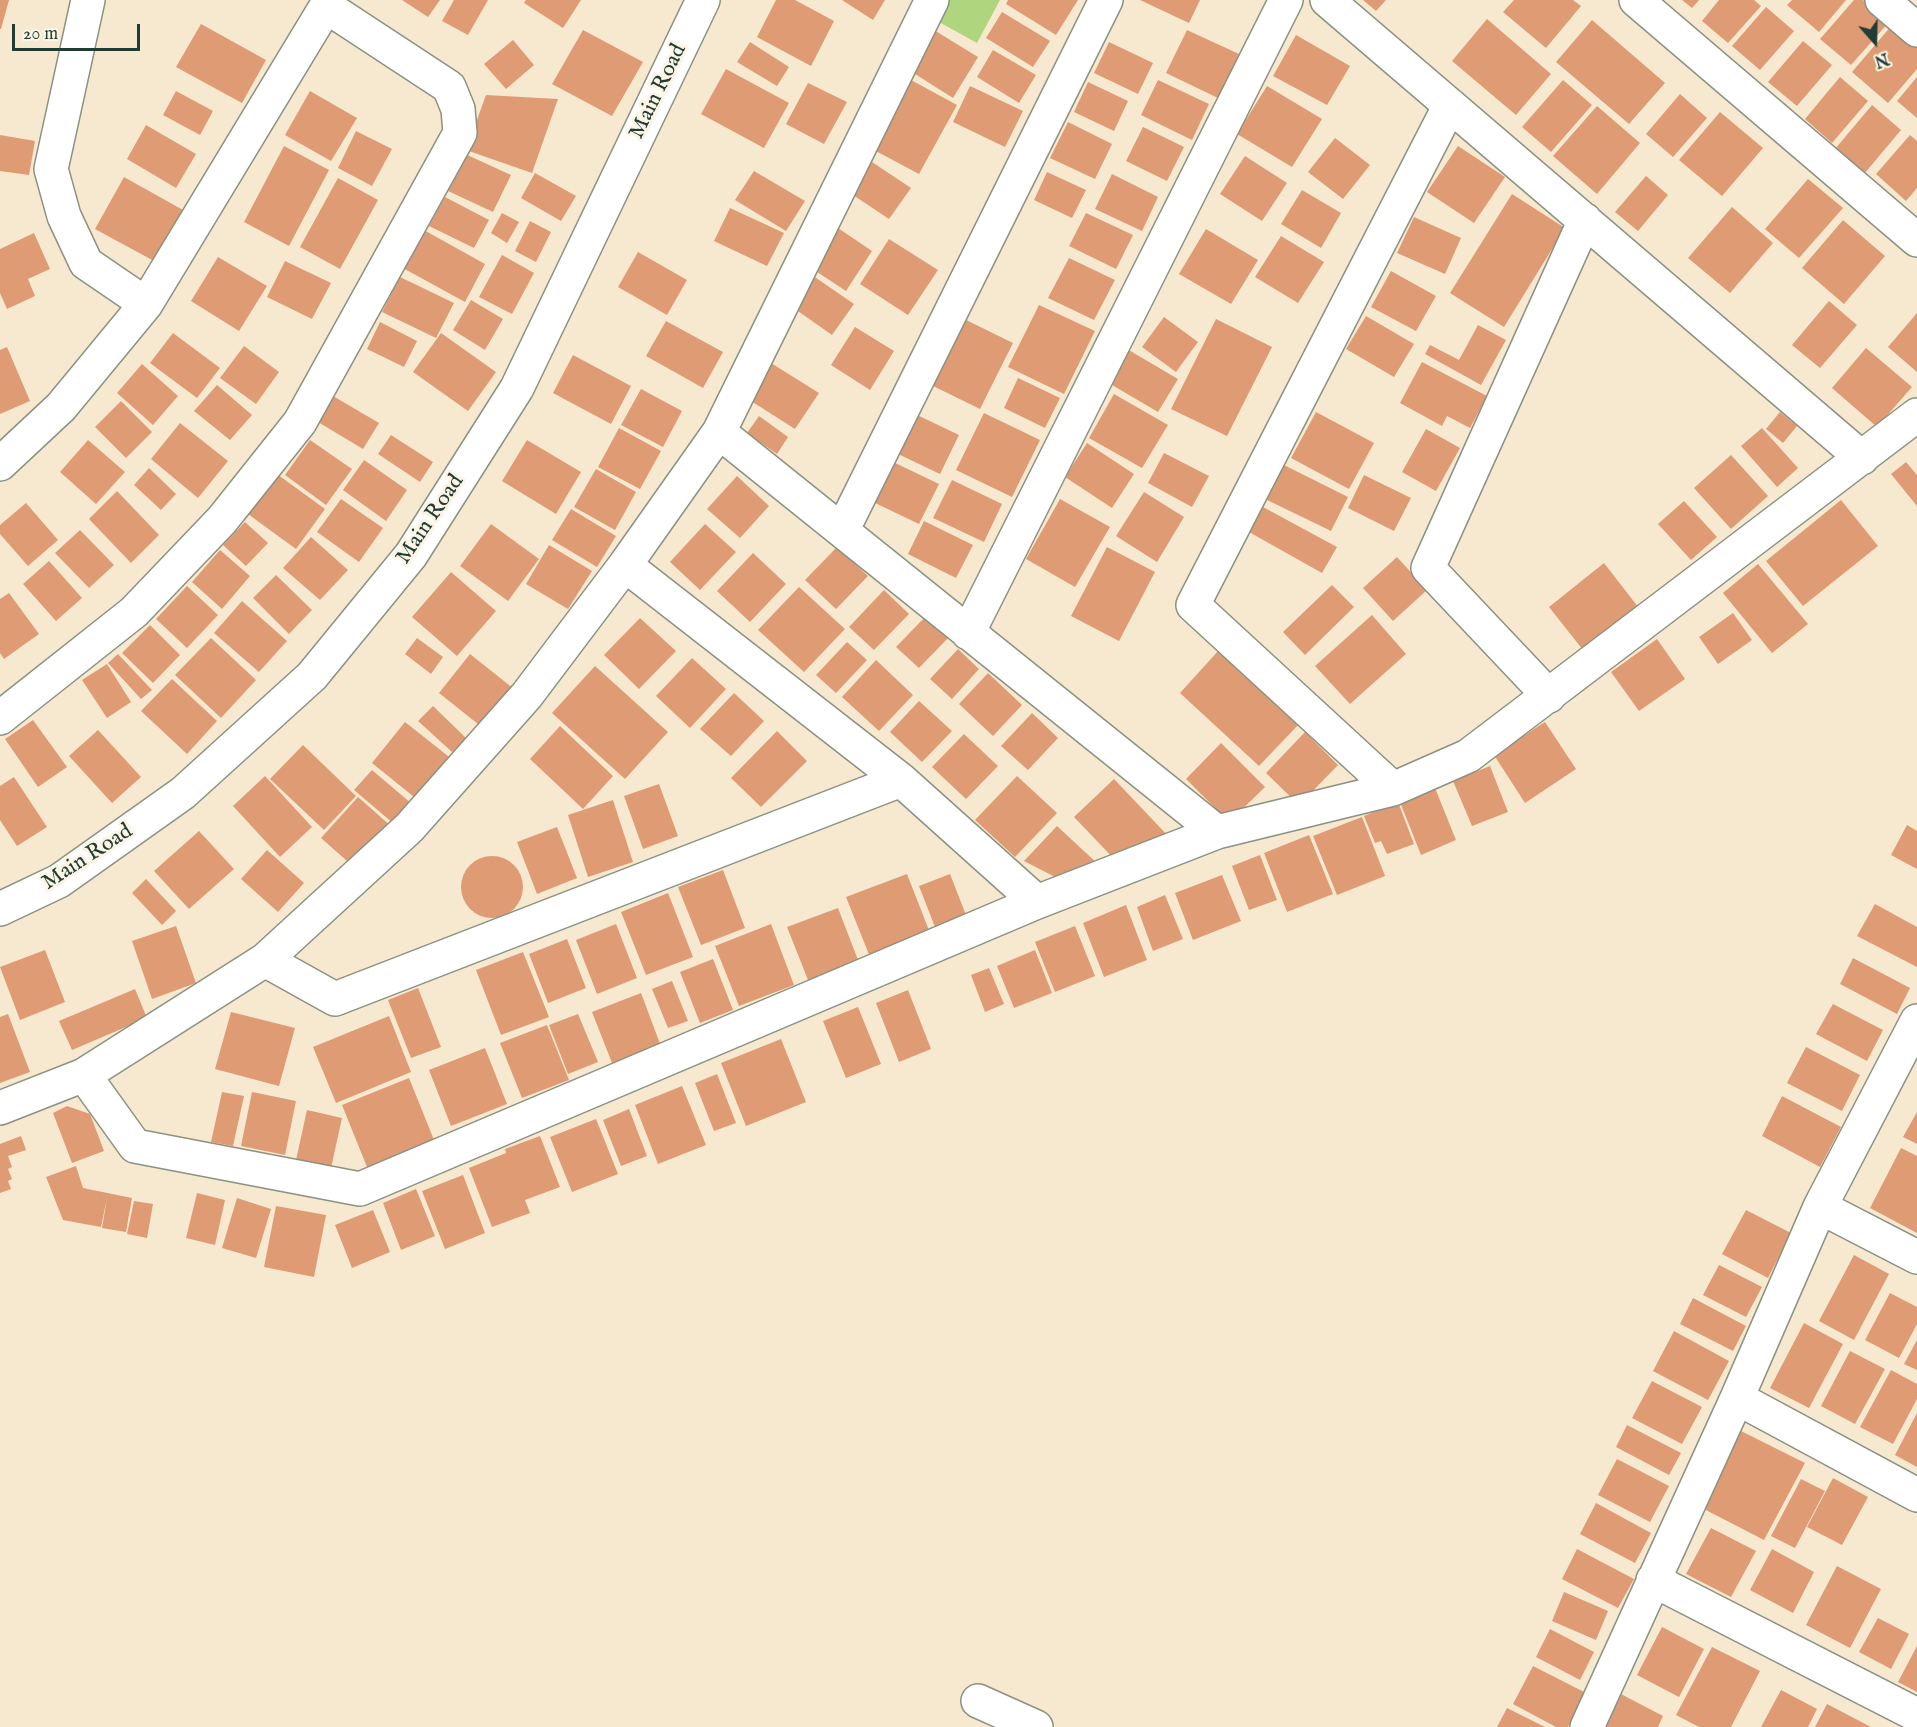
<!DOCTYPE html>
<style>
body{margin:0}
#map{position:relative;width:1917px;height:1727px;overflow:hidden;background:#f7e8d0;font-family:"IM FELL English",serif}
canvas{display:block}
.north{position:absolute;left:1845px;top:12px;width:60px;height:60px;-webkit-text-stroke:4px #fcf5e5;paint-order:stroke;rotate:160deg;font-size:16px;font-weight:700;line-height:24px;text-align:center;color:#1f3d34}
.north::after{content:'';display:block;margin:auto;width:21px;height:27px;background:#1f3d34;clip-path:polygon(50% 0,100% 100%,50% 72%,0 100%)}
.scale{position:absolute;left:12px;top:24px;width:128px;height:27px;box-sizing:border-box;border:3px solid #1f3d34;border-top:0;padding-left:8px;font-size:18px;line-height:21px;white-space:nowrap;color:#1f3d34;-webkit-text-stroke:4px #fcf5e5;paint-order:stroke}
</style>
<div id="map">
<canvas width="1917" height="1727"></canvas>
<div class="north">N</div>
<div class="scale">20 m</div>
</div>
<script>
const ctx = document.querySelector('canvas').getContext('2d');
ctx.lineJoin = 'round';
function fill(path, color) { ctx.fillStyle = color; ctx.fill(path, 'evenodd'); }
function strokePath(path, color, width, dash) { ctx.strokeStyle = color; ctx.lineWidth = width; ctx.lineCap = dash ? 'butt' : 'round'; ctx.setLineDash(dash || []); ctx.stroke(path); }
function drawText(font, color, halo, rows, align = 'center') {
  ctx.font = font + ' "IM FELL English",serif'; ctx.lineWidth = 6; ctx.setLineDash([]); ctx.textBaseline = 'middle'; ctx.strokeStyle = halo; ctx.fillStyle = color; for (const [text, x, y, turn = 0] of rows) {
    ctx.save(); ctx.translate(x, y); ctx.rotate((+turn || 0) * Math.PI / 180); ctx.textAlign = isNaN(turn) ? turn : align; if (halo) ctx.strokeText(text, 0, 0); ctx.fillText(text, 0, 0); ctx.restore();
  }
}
fill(new Path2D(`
 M938 0H1000L977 43 930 17Z`), '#afd57f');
fill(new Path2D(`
 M0 0H9L1 29H0Z
 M402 0H440L428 17Z
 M454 0H488L468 35 442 21Z
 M526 0H581L563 28 524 3Z
 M776 0H795L834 21 811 66 757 37Z
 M842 0H885L873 20Z
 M1008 0H1078L1056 35 1006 4Z
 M1140 0H1200L1189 23Z
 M1363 0H1386L1376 11Z
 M1514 0H1573L1581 6 1546 48 1503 12Z
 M1682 0H1699L1692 8Z
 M1719 0H1754L1761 6 1728 43 1702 21Z
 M1792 0H1846L1819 32 1787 5Z
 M1854 0H1863L1889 22 1851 65 1820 39Z
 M1766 7 1794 31 1760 70 1732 46Z
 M1002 12 1050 41 1033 67 986 38Z
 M1487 19 1551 74 1516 115 1452 61Z
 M1592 20 1665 83 1629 124 1556 62Z
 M201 24 266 60 242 103 176 67Z
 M1892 25 1917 47V69L1888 103 1852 72Z
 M929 27 978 57 953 98 904 67Z
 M583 30 643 62 612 116 552 84Z
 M1187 30 1239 54 1218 98 1166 73Z
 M1296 35 1350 66 1327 105 1273 76Z
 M513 40 534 65 506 89 484 64Z
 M1803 41 1832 65 1797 106 1768 82Z
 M750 42 789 67 777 86 737 62Z
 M1109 42 1153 63 1138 94 1094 73Z
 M993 50 1036 75 1019 103 977 77Z
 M726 69 789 103 764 148 701 114Z
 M1840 77 1868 101 1832 143 1805 119Z
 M1917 77V118L1897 101Z
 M911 80 957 105 919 174 872 149Z
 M1158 80 1209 104 1192 140 1141 115Z
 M1563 80 1592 105 1551 152 1522 127Z
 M1088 82 1128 101 1114 131 1074 112Z
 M808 83 847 102 824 144 786 124Z
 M970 86 1023 111 1005 147 953 122Z
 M1267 86 1322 119 1292 167 1237 134Z
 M176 91 213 111 200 135 163 115Z
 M310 91 357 118 331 161 285 135Z
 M1680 94 1707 118 1673 157 1646 134Z
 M486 95 558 99 532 173 466 150Z
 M1872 105 1901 130 1864 174 1835 149Z
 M1597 106 1640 143 1597 194 1553 156Z
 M1720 112 1763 148 1722 196 1679 160Z
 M1068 122 1112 144 1095 179 1050 158Z
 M146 125 196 154 176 188 127 159Z
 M1143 127 1184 147 1167 181 1126 161Z
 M356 131 392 149 372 186 338 168Z
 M0 135 35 141 29 175 0 171Z
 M1910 135 1917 141V188L1906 201 1876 174Z
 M1335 138 1370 165 1343 199 1308 172Z
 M284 146 329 170 289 246 244 222Z
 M1458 146 1505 177 1474 223 1427 192Z
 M463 153 511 175 493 212 446 190Z
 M1245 156 1287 183 1262 221 1220 194Z
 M872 162 911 188 889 219 850 193Z
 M754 171 805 201 786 231 735 200Z
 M1047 172 1086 190 1072 218 1034 200Z
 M535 173 576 196 561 221 521 198Z
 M1112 174 1158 197 1142 231 1095 209Z
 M1646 176 1668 195 1638 231 1615 212Z
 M124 177 183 210 154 261 95 229Z
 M338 178 378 200 340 269 300 247Z
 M1808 179 1843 208 1799 258 1765 229Z
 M1302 190 1341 213 1321 248 1281 224Z
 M1512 194 1565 228 1504 327 1450 293Z
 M445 197 489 220 474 248 429 226Z
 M1732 207 1773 243 1730 293 1688 258Z
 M730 208 784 233 767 266 714 241Z
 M502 213 519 222 507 243 491 233Z
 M1086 213 1133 235 1116 269 1069 246Z
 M1414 217 1461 238 1445 274 1397 253Z
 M1843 220 1885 256 1844 304 1802 268Z
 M530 221 551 232 536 262 515 251Z
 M835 226 872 251 846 291 808 266Z
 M422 229 485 264 465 302 401 267Z
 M1206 229 1258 260 1231 304 1179 274Z
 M34 233 50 269 28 279 35 296 7 309 0 293V249Z
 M1281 236 1324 262 1298 303 1255 277Z
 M889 239 938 270 908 315 860 284Z
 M638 252 687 280 667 315 618 287Z
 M502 255 534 273 512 314 479 297Z
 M218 257 267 286 239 331 191 301Z
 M1069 258 1115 280 1094 320 1048 298Z
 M285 261 331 283 312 319 267 297Z
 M806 271 854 304 832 335 785 302Z
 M1391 271 1436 296 1416 331 1371 307Z
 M400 277 454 303 436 338 382 312Z
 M471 300 503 319 485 350 453 330Z
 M1829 301 1857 325 1820 368 1792 345Z
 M1039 305 1095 331 1064 394 1008 367Z
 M1917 313V372L1888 347Z
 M1366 316 1414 344 1394 377 1346 349Z
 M1164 317 1198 342 1176 372 1142 347Z
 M962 318 1013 343 980 409 929 384Z
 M1216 319 1272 347 1227 436 1171 409Z
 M666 321 723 352 703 388 646 356Z
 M380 322 417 341 404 367 367 349Z
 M1478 325 1506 340 1481 385 1425 354 1430 345 1459 360Z
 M855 327 894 351 870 390 831 365Z
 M173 333 220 368 197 398 150 363Z
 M441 333 496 372 468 411 413 372Z
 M244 346 279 372 256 404 220 378Z
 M7 347 30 401 0 414V350Z
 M1866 348 1912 387 1877 427 1832 388Z
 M1127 349 1178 379 1158 412 1107 382Z
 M573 355 631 386 611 424 553 393Z
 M763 358 819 393 795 429 740 394Z
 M1422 362 1487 396 1470 428 1447 416 1442 426 1400 403Z
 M142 364 178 396 153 425 117 393Z
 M1018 378 1060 398 1045 428 1004 408Z
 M217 385 252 415 230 440 194 411Z
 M641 389 682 411 663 447 621 425Z
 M1114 394 1168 425 1142 468 1089 438Z
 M333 396 379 423 363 449 318 422Z
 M121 401 152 432 126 458 95 427Z
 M1316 412 1374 443 1349 489 1291 458Z
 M1780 412 1797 426 1783 443 1766 429Z
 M984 413 1040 440 1012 497 956 470Z
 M915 414 959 435 940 474 896 453Z
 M759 416 788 437 777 454 747 433Z
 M180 423 228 461 198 498 151 459Z
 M619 428 661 451 640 489 598 467Z
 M1762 428 1798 468 1777 487 1741 446Z
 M1426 429 1460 448 1436 491 1402 472Z
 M391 435 433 462 420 482 378 454Z
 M88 440 125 472 96 504 60 472Z
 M310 440 352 469 326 505 285 475Z
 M527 440 581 472 556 514 502 481Z
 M1087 443 1134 474 1112 508 1065 477Z
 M1164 453 1209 476 1192 507 1148 483Z
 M1731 455 1768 496 1731 529 1694 488Z
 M364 460 407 490 386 521 343 490Z
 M891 461 939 484 919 524 871 501Z
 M1278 462 1348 497 1331 531 1261 497Z
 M1906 462 1917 475V506L1891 474Z
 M149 468 176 494 161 510 134 485Z
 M596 469 636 492 615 530 574 507Z
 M277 474 325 509 296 549 248 514Z
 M1364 475 1411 498 1394 531 1348 508Z
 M737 476 769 506 740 538 707 509Z
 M952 480 1002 504 984 542 933 518Z
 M117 491 159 535 131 563 89 519Z
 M1144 492 1184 517 1157 562 1116 536Z
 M341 499 383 528 359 562 317 532Z
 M1060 499 1110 527 1075 587 1026 559Z
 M1841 500 1878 546 1803 606 1766 561Z
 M1684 501 1717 537 1691 560 1658 524Z
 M26 503 58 540 28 566 0 534V525Z
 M1263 507 1337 547 1322 573 1249 532Z
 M571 509 616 536 597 567 552 540Z
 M924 521 973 545 956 578 908 554Z
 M245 522 268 543 246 566 223 545Z
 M491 524 539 559 508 601 460 566Z
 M705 524 736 552 700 590 670 562Z
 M80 530 114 565 89 588 55 553Z
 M311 537 348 570 320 600 283 568Z
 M549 545 592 571 568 609 526 584Z
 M837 547 868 576 836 609 805 580Z
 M1107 547 1155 572 1119 641 1071 616Z
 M220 550 250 576 222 609 192 582Z
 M753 553 786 584 750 622 717 591Z
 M1397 557 1427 590 1393 621 1363 588Z
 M49 561 82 598 56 621 23 584Z
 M1604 563 1642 612 1587 655 1549 607Z
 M1758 564 1808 624 1772 653 1723 593Z
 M451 572 496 611 457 656 412 617Z
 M276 575 312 610 289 634 253 598Z
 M1332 585 1354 607 1305 655 1283 632Z
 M187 586 218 615 187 648 156 619Z
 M799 587 845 629 804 672 758 630Z
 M884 590 909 614 874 650 849 627Z
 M9 593 39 634 4 659 0 653V599Z
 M242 601 287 641 259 672 214 633Z
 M1733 613 1752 640 1718 664 1699 637Z
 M1372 615 1406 654 1350 704 1315 666Z
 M926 616 949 637 919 668 896 647Z
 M640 618 676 651 639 689 604 655Z
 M150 625 180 655 153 683 122 653Z
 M211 638 256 680 221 718 175 675Z
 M417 638 443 657 431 674 405 654Z
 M1657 639 1685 679 1639 711 1611 672Z
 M847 642 867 660 836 693 816 675Z
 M958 649 979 669 952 699 930 679Z
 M1219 650 1299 724 1259 766 1180 693Z
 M118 654 152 690 141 699 108 663Z
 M470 654 514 689 483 728 439 693Z
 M692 658 726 689 690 728 656 696Z
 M876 660 913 695 879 731 842 697Z
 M107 664 131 702 107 718 82 680Z
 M595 666 668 732 625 779 552 713Z
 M988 673 1022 705 993 736 959 704Z
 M172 679 217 721 187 754 141 711Z
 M734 693 764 721 731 756 700 729Z
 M919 701 952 731 922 762 890 732Z
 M433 706 466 738 452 752 418 721Z
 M1032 713 1058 738 1028 770 1001 746Z
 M33 720 67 767 38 787 5 739Z
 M405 722 453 760 419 801 372 763Z
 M1545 722 1576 769 1525 803 1494 755Z
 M560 726 613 776 583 809 530 759Z
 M98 730 141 777 112 803 69 756Z
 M777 731 807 761 761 807 731 778Z
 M1305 732 1338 765 1299 805 1266 773Z
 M964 734 998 766 966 799 932 767Z
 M1221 743 1265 787 1229 822 1186 779Z
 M303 745 356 796 324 830 270 779Z
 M1490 766 1508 812 1472 826 1453 781Z
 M372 770 412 804 394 824 354 790Z
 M265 776 312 827 280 857 233 806Z
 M1017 776 1057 813 1015 857 975 820Z
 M14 777 47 827 17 846 0 820V786Z
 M1114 779 1170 838 1118 863 1074 817Z
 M1433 783 1456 840 1421 855 1398 797Z
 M659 784 678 836 643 849 624 796Z
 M358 797 392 827 355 868 321 838Z
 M613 800 633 862 588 877 568 815Z
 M1398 802 1414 844 1387 854 1381 841 1375 843 1364 816Z
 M1362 817 1385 876 1337 895 1313 836Z
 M1907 825 1917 831V869L1891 855Z
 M1057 826 1099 865 1059 879 1024 861Z
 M557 827 577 878 537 894 517 842Z
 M199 831 234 869 189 909 154 871Z
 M1309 835 1333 894 1287 912 1264 853Z
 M267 850 304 883 278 912 241 879Z
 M1260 855 1277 900 1249 910 1232 866Z
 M461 887a31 31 0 1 1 62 0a31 31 0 1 1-62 0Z
 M723 870 745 928 701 945 678 887Z
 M907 874 930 933 870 957 846 897Z
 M950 874 966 915 935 927 919 886Z
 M1222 875 1241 921 1193 940 1175 893Z
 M146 879 176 911 162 925 132 893Z
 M668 893 693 957 646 975 621 912Z
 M1165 895 1183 939 1153 951 1137 907Z
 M1875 904 1917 927V967L1857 936Z
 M1126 905 1147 960 1104 977 1083 923Z
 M838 908 858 960 808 980 787 927Z
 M616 924 637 978 597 994 576 940Z
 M771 924 794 985 739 1006 715 946Z
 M176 926 196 983 152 999 132 941Z
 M1075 926 1095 976 1055 992 1035 942Z
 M567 939 586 988 548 1003 529 954Z
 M45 950 65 1002 20 1020 0 967Z
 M1035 950 1052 993 1014 1008 997 966Z
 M523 952 549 1017 501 1035 476 970Z
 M1853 958 1910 988 1897 1014 1840 984Z
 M713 959 733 1010 700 1023 680 972Z
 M989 968 1004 1004 985 1012 971 975Z
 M672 981 688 1021 668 1028 652 989Z
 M418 988 441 1047 411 1058 388 1000Z
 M135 989 147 1018 72 1050 59 1021Z
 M908 990 931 1049 899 1062 876 1003Z
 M641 993 662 1049 614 1068 592 1012Z
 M1833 1004 1883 1030 1867 1061 1816 1034Z
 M858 1007 881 1064 846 1078 823 1021Z
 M231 1012 295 1028 279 1086 215 1069Z
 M8 1014 30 1072 0 1083V1017Z
 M578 1014 598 1062 568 1074 549 1025Z
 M389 1016 411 1072 336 1103 313 1047Z
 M547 1025 569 1080 522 1098 500 1043Z
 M781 1039 806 1102 746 1126 721 1063Z
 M1806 1047 1860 1075 1842 1111 1787 1083Z
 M485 1048 507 1104 451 1126 429 1070Z
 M717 1074 736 1123 714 1131 695 1083Z
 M409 1078 434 1140 367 1167 342 1105Z
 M682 1086 706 1145 658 1164 635 1105Z
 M222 1092 244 1096 233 1146 211 1142Z
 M252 1092 296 1101 285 1155 241 1146Z
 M1782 1096 1841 1127 1820 1167 1762 1136Z
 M67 1106 90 1114 104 1151 72 1163 53 1113Z
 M629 1109 647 1156 621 1166 603 1120Z
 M307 1110 342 1118 331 1168 296 1160Z
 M1917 1112V1144L1903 1137Z
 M596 1119 618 1174 572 1192 550 1137Z
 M21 1136 26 1150 8 1156 12 1167 8 1169 12 1179 8 1181 11 1189 0 1193V1144Z
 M540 1136 560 1187 525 1200 530 1213 492 1227 469 1168 506 1153 505 1149Z
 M1901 1148 1917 1156V1233L1870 1208Z
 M76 1166 83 1188 132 1198 126 1232 102 1228 107 1198 101 1227 63 1220 46 1177Z
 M463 1175 485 1233 445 1249 422 1191Z
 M416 1189 435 1236 401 1250 383 1203Z
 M197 1193 225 1200 215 1245 186 1238Z
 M237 1198 271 1209 256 1258 222 1248Z
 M134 1201 153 1204 147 1238 127 1234Z
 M276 1206 326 1215 314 1277 264 1267Z
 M373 1210 390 1252 352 1268 335 1225Z
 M1746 1210 1791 1233 1768 1278 1722 1254Z
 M1854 1255 1889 1274 1854 1340 1819 1321Z
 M1719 1265 1762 1287 1746 1317 1703 1295Z
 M1890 1293 1917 1307V1324L1899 1358 1865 1340Z
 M1693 1298 1746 1326 1733 1351 1680 1324Z
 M1804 1323 1843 1344 1809 1408 1770 1388Z
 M1674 1331 1729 1361 1708 1400 1653 1371Z
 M1917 1340V1370L1904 1364Z
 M1850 1351 1885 1369 1855 1424 1821 1406Z
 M1891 1370 1917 1384V1399L1893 1444 1860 1427Z
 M1652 1381 1702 1407 1682 1444 1632 1418Z
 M1917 1413V1467L1895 1455Z
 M1627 1425 1681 1453 1669 1475 1616 1447Z
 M1741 1431 1805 1463 1764 1540 1700 1507Z
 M1617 1459 1669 1486 1650 1522 1598 1495Z
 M1833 1478 1868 1497 1842 1545 1807 1527Z
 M1801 1479 1825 1491 1795 1548 1771 1536Z
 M1596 1503 1651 1533 1635 1563 1580 1534Z
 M1711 1528 1756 1551 1731 1597 1686 1574Z
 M1577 1549 1634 1579 1618 1608 1562 1579Z
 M1772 1549 1814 1572 1793 1613 1750 1590Z
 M1837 1566 1881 1589 1850 1648 1806 1625Z
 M1564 1592 1608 1611 1596 1640 1552 1621Z
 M1878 1618 1909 1634 1891 1669 1859 1652Z
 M1662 1627 1704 1649 1679 1697 1637 1675Z
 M1550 1629 1594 1652 1580 1680 1536 1657Z
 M1917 1646V1692L1898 1682Z
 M1712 1647 1760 1671 1731 1727H1699L1676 1715Z
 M1533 1666 1586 1693 1568 1727H1556L1513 1704Z
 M1781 1690 1817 1709 1808 1727H1761Z
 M1619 1693 1663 1716 1658 1727H1600Z
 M1827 1704 1871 1727H1815Z
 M1507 1708 1545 1727H1497Z`), '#df9b74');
const street = new Path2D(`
 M88 0 51 169 64 216 86 263 146 304
 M1327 0 1862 458
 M1636 0 1917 240
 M1882 0 1917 30
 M719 432 1217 832
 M0 464 61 407 146 304 330 0
 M843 529 1106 0
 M625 565 901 780 1037 902
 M968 633 1286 0
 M1549 696 1428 568 1585 220
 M0 718 134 612 222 520 300 422 460 133 458 109 449 87 327 7
 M1393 789 1193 605 1450 105
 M265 960 335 999 901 780
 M84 1075 135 1146 360 1189 1037 902 1217 832 1393 789 1468 756 1917 415
 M0 1108 84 1075 265 960 409 828 527 695 625 565 719 432 932 0
 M1820 1207 1917 1257
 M1737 1398 1917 1495
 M1653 1580 1917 1715
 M978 1701 1036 1727
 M1587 1727 1737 1398 1820 1207 1917 1021`);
const secondary = new Path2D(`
 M0 909 59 881 183 793 312 676 411 555 517 388 703 0`);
strokePath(street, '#8b9282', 36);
strokePath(secondary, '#8b9282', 36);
strokePath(street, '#fff', 33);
strokePath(secondary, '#fff', 33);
drawText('22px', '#1f3d34', '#fcf5e5', [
 ["Main Road",659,92,-64],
 ["Main Road",431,520,-56],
 ["Main Road",88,858,-33]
]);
</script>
